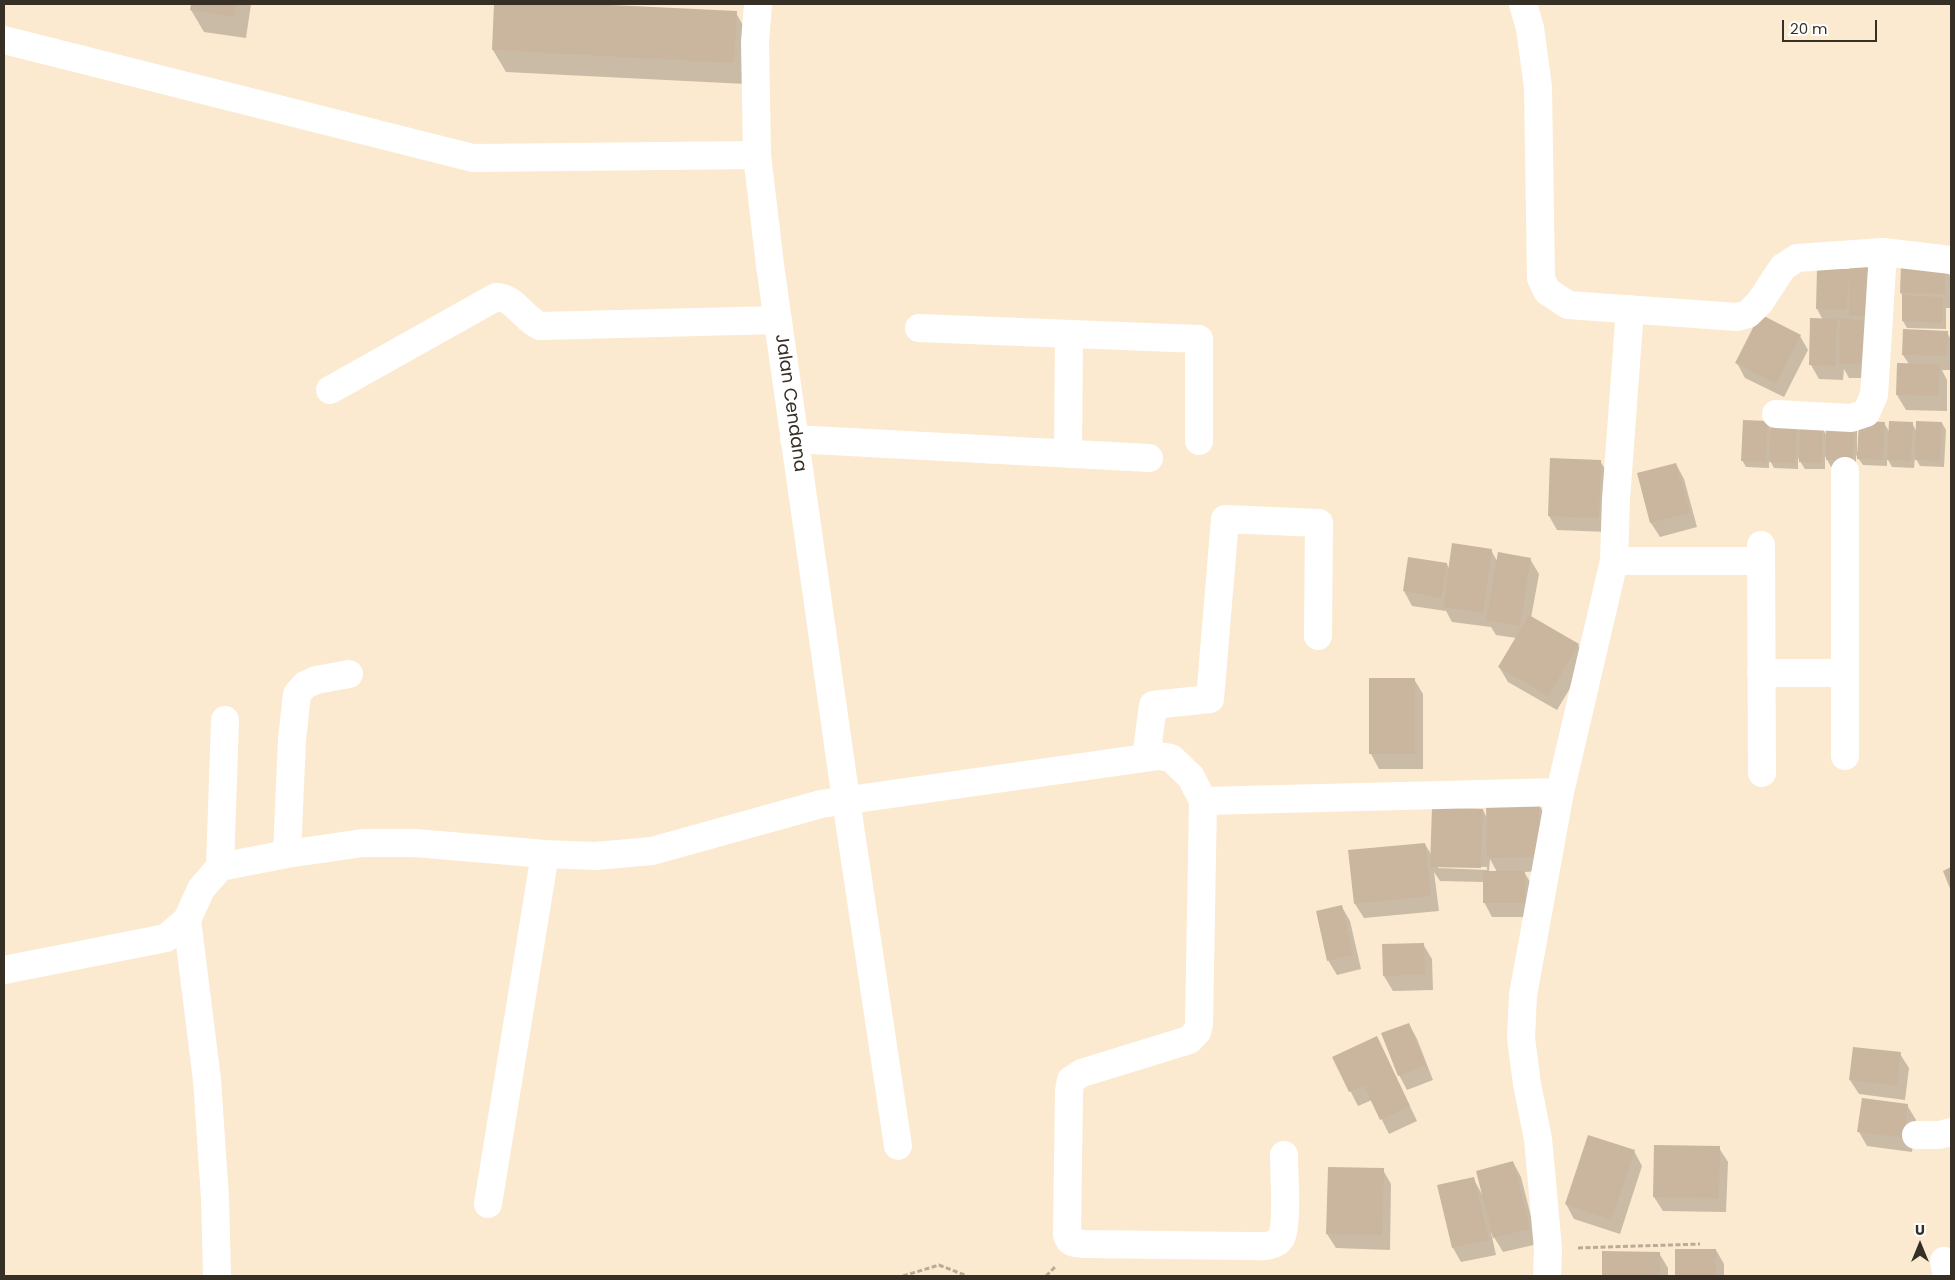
<!DOCTYPE html>
<style>
body{margin:0}
#map{position:relative;width:1955px;height:1280px;overflow:hidden;background:#fcead0;font-family:Poppins,sans-serif}
canvas{display:block}
.frame{position:absolute;inset:0;border:5px solid #362f25;pointer-events:none}
.north{position:absolute;left:1895px;top:1220px;width:50px;height:50px;-webkit-text-stroke:4px #fff;paint-order:stroke;rotate:0deg;font-size:14px;font-weight:700;line-height:20px;text-align:center;color:#362f25}
.north::after{content:'';display:block;margin:auto;width:18px;height:22px;background:#362f25;clip-path:polygon(50% 0,100% 100%,50% 72%,0 100%)}
.scale{position:absolute;left:1782px;top:20px;width:95px;height:22px;box-sizing:border-box;border:2px solid #362f25;border-top:0;padding-left:6px;font-size:15px;line-height:18px;white-space:nowrap;color:#362f25;-webkit-text-stroke:4px #fff;paint-order:stroke}
</style>
<div id="map">
<canvas width="1955" height="1280"></canvas>
<div class="frame"></div>
<div class="north">U</div>
<div class="scale">20 m</div>
</div>
<script>
const ctx = document.querySelector('canvas').getContext('2d');
ctx.lineJoin = 'round';
function fill(path, color) { ctx.fillStyle = color; ctx.fill(path, 'evenodd'); }
function strokePath(path, color, width, dash) { ctx.strokeStyle = color; ctx.lineWidth = width; ctx.lineCap = dash ? 'butt' : 'round'; ctx.setLineDash(dash || []); ctx.stroke(path); }
function drawText(font, color, halo, rows, align = 'center') {
  ctx.font = font + ' Poppins,sans-serif'; ctx.lineWidth = 4.5; ctx.setLineDash([]); ctx.textBaseline = 'middle'; ctx.strokeStyle = halo; ctx.fillStyle = color; for (const [text, x, y, turn = 0] of rows) {
    ctx.save(); ctx.translate(x, y); ctx.rotate((+turn || 0) * Math.PI / 180); ctx.textAlign = isNaN(turn) ? turn : align; if (halo) ctx.strokeText(text, 0, 0); ctx.fillText(text, 0, 0); ctx.restore();
  }
}
fill(new Path2D(`
 M192 4H251L246 38 204 32 191 10Z
 M496 4H567L736 13 748 34 746 84 506 72 493 50Z
 M1876 265 1878 378H1849L1844 369 1843 380 1819 379 1811 365 1823 320 1817 309 1851 270Z
 M1945 267 1951 278V308H1946V329L1907 328 1903 321V297L1901 293Z
 M1947 332 1951 340V370H1942L1947 380V411L1906 410 1897 395 1909 364 1903 355Z
 M1800 336 1808 350 1784 397 1745 378 1737 363Z
 M1767 422 1772 431 1796 423 1801 432 1821 425 1827 436 1853 424 1857 431V451L1859 452 1884 423 1890 433 1912 423 1917 432 1942 423 1946 430 1944 467 1920 466 1915 457 1914 468 1892 467 1887 458V466L1863 465 1856 455V467H1831L1825 456V469H1805L1798 458V469L1774 468 1769 459V468L1746 467 1742 460Z
 M1600 461 1609 475 1607 532 1557 530 1549 516Z
 M1676 464 1684 479 1697 527 1660 537 1651 523 1638 474Z
 M1491 550 1497 561 1530 559 1539 574 1531 618 1578 645 1587 660 1557 710 1508 682 1499 667 1516 638 1496 635 1491 627 1452 622 1446 611 1412 606 1404 591 1409 558 1447 564 1449 569Z
 M1371 679H1414L1423 694V769H1379L1371 754Z
 M1538 803 1546 817 1547 871 1524 872 1533 887V917H1492L1484 902V882L1440 881 1434 872 1439 911 1364 918 1355 904 1425 844 1432 856 1483 810 1488 820ZM1490 859 1497 872H1489ZM1438 866 1487 867V870L1438 868Z
 M1342 907 1350 921 1361 969 1337 975 1328 960Z
 M1423 944 1432 959 1433 990 1393 991 1384 976 1383 945Z
 M1409 1024 1417 1039 1433 1080 1407 1090 1399 1075Z
 M1377 1037 1417 1121 1389 1134 1372 1100 1358 1106 1333 1057Z
 M1900 1054 1909 1068 1905 1100 1859 1094 1850 1080Z
 M1907 1105 1916 1120 1912 1152 1867 1146 1859 1132Z
 M1719 1148 1728 1162 1726 1212 1663 1211 1654 1197Z
 M1634 1151 1642 1166 1620 1234 1574 1219 1566 1204Z
 M1513 1162 1521 1177 1538 1244 1503 1252 1491 1232 1496 1255 1461 1262 1453 1248 1473 1178 1483 1196Z
 M1383 1170 1391 1184 1390 1250 1336 1248 1327 1234Z
 M1676 1250H1716L1724 1264V1276H1676Z
 M1604 1252 1659 1253 1668 1268V1276H1603Z`), '#0003');
fill(new Path2D(`
 M191 4H236L234 17 190 10Z
 M494 4H591L737 11 734 63 492 50Z
 M1849 263 1877 264 1876 316H1849V273L1847 310 1816 309 1817 268 1849 269Z
 M1901 264 1945 266V294L1900 293Z
 M1902 295 1943 297 1942 323 1902 321Z
 M1760 314 1801 335 1776 384 1735 363Z
 M1810 318 1837 319 1836 366 1809 365Z
 M1840 319 1872 320 1871 364H1839Z
 M1903 329 1948 331 1947 356 1902 355Z
 M1897 363 1940 364 1939 396 1896 395Z
 M1743 420 1768 421 1766 462 1741 461Z
 M1771 421 1797 422 1795 463 1769 462Z
 M1826 421 1854 423 1853 461 1826 460Z
 M1859 421 1885 422 1883 460 1857 459Z
 M1889 421 1913 422 1911 461 1887 460Z
 M1916 421 1942 422 1940 461 1915 460Z
 M1800 423 1822 424V463L1799 462Z
 M1550 458 1601 460 1599 518 1548 516Z
 M1676 463 1690 513 1650 523 1637 473Z
 M1452 543 1492 549 1483 613 1443 607Z
 M1498 552 1531 558 1520 626 1486 620Z
 M1408 557 1447 563 1442 598 1403 591Z
 M1529 615 1579 644 1548 696 1498 667Z
 M1369 678H1415V754H1369Z
 M1539 801V857L1487 858 1486 802Z
 M1432 807 1483 809 1481 868 1430 867Z
 M1425 843 1431 896 1354 904 1348 850Z
 M1951 867V891L1943 871Z
 M1483 871H1525V903H1483Z
 M1342 905 1353 955 1327 961 1316 911Z
 M1424 943 1425 975 1383 976 1382 944Z
 M1409 1023 1426 1065 1398 1076 1381 1033Z
 M1377 1036 1410 1106 1380 1120 1364 1086 1349 1092 1332 1057Z
 M1853 1047 1901 1052 1897 1086 1849 1080Z
 M1862 1098 1908 1104 1904 1138 1857 1132Z
 M1588 1135 1635 1150 1611 1220 1565 1204Z
 M1654 1145 1720 1146 1719 1198 1653 1197Z
 M1513 1161 1530 1229 1493 1238 1476 1171Z
 M1328 1167 1384 1168 1382 1235 1326 1234Z
 M1474 1177 1489 1240 1452 1248 1437 1185Z
 M1675 1249H1716V1276H1675Z
 M1602 1251 1660 1252V1276H1602Z`), '#cab59f');
strokePath(new Path2D(`
 M1578 1248 1700 1244
 M903 1276 939 1265 967 1276
 M1046 1276 1056 1266`), '#baab97', 3, [5, 2.5]);
strokePath(new Path2D(`
 M758 4 755 42 757 155 770 265 846 800 898 1146
 M1523 4 1530 28 1538 87 1541 278 1547 291 1568 305 1737 317 1748 314 1760 302 1783 267 1797 258 1883 252 1951 260
 M4 40 473 158 757 155
 M919 328 1199 339V441
 M330 390 496 297C515 297 523 319 540 326L778 320
 M1776 414 1851 418 1866 413 1874 395 1883 252
 M794 439 1149 458
 M1068 454 1069 334
 M1845 471V756
 M1761 545 1762 773
 M1614 561H1761
 M1761 673H1845
 M1146 758 1153 705 1210 699 1225 519 1319 523 1318 636
 M1203 801 1560 792
 M287 854 292 739 297 694 305 685 316 680 349 674
 M220 867 225 720
 M187 920 207 1080 215 1198 217 1276
 M4 970 166 938 187 920 201 889 220 867 287 854 363 843H415L545 854 595 856 652 851 821 804 1159 756 1171 758 1191 777 1203 801 1199 1024 1197 1032 1189 1040 1082 1073 1071 1080 1069 1091 1067 1235C1070 1244 1075 1243 1084 1244L1248 1246C1258 1246 1275 1248 1281 1238 1288 1225 1284 1172 1284 1155
 M1916 1135H1939L1951 1132
 M488 1204 545 854
 M1944 1261 1947 1276
 M1547 1276 1548 1249 1538 1139 1527 1084 1521 1038 1523 995 1560 792 1614 561 1616 499 1630 309`), '#fff', 28);
drawText('18px', '#362f25', '#fff', [
 ["Jalan Cendana",790,403,82]
]);
</script>
